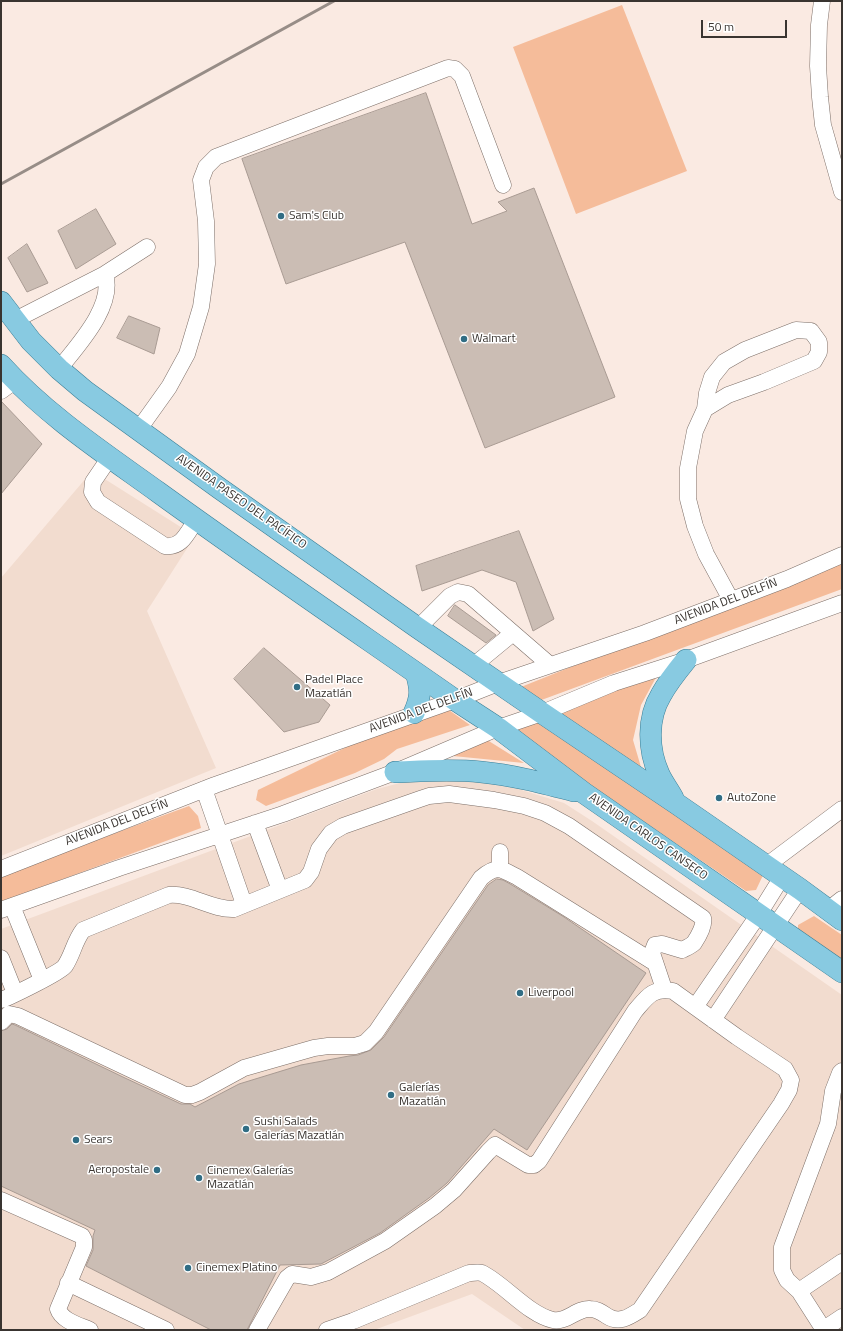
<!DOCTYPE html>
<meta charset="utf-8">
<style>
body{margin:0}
#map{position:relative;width:843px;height:1331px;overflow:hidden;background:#faeae2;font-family:"Titillium Web",sans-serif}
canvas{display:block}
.frame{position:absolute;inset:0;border:2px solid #393430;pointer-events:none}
.scale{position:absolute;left:701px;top:20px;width:86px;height:18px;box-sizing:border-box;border:2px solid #393430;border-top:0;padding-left:5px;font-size:12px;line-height:14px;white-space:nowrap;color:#393430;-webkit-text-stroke:3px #fff;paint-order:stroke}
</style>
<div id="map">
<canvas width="843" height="1331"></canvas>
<div class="frame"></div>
<div class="scale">50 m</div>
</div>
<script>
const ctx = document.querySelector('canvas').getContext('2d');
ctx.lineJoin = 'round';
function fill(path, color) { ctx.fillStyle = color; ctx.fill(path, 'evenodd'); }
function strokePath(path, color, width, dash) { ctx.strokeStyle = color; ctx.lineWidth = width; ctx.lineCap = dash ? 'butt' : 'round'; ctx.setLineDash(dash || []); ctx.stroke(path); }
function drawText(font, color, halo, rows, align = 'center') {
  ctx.font = font + ' "Titillium Web",sans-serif'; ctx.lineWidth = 3; ctx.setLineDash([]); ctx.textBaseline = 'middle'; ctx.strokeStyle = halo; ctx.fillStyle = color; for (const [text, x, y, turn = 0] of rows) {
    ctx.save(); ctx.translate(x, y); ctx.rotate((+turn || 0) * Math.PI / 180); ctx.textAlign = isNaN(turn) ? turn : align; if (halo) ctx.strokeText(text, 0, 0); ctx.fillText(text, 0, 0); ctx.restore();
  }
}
fill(new Path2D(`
 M92 471 195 536 147 611 216 768 1 856V578Z
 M419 778 467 780 518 789 564 803 592 821 842 995V1330H525L472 1294 374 1330H1V929L377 789Z`), '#f2dccf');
fill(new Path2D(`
 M622 5 687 171 576 214 513 47Z
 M842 558V589L536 702 516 689Z
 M659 672 641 705 633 740 643 774 551 715Z
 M446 708 470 725 397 749 384 759 355 773 266 806 256 800 258 790 355 743Z
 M535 718 765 871 756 890 746 891 509 730Z
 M484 738 524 763 443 755Z
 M189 806 198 816 201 828 1 902V875Z
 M814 916 842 935V969L798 937V925Z`), '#f5bc9a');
const building = new Path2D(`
 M426 93 472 224 507 211 498 202 534 188 615 397 485 448 405 242 286 284 242 159Z
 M96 209 116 244 76 269 58 231Z
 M27 244 48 283 27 292 8 258Z
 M129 316 160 328 154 354 117 338Z
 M1 401 42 444 1 494Z
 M519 531 554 619 533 631 516 582 482 570 422 591 416 566Z
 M455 605 496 635 486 643 448 616Z
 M264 648 330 705 319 722 284 732 234 679Z
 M497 879 503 880 512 885 564 917 646 973 527 1150 494 1129 447 1183 429 1198 380 1233 321 1264 280 1265 247 1330H211L86 1266 93 1250V1236L95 1230 1 1186V1031L7 1029 12 1024 15 1025 125 1078 181 1104H190L195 1107 239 1084 301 1065 349 1056 358 1055 371 1050 384 1037 488 885Z`);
fill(building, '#cbbdb4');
strokePath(building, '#a99b93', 1);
const minor = new Path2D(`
 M822 1 819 25 818 66 820 97 823 125 842 192
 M15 320 105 274
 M59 369C78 345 115 306 105 274L147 247
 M1 391 16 380
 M705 409 728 395 764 382 814 361 819 352V342L811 331 796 330 745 350 724 362 712 377 707 393 705 409 695 431 688 468V499L695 526 706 554 731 600
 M139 429 169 387 187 354 201 307 207 264 206 221 201 180 206 167 216 157 448 68 455 69 462 76 503 185
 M110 457 93 482 92 492 98 502 165 546C182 548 187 533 196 520
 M418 628 450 596 458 592 468 594 550 665
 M473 666 513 633
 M204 789 244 904
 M255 823 280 890
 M500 852V868
 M766 866 842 809
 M1 869 215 785 455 700 498 683 645 633 787 579 842 555
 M12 906 42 980
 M1 910 119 868 283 814 395 772 498 728 542 713 614 683 686 660 842 603
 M828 910 842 899
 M1 958 15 993
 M1 1000C10 997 61 972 65 966 73 954 74 942 83 930L169 895C191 893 211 910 234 909L305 880 311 872 319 849 331 833 343 826 420 799 429 796 449 794 494 800 524 806 545 813 569 826 703 918C705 925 698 937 694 943 691 946 686 948 682 950L662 944 655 945 652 953 664 989
 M695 1007 759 914 782 877
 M713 1020 800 889
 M1 1022 9 1014 18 1016 185 1095H192L200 1092 244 1068 314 1048 328 1046H355L365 1043 376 1032 481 878C496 865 500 868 517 877L655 963
 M1 1200 82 1236 84 1240V1247L58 1309C62 1321 79 1325 90 1330
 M68 1283 166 1330
 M799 1291 787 1280 782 1270V1247L828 1124 833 1091 840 1073 842 1071
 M824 1329 842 1317
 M257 1330 287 1278 292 1274 311 1277 328 1272 385 1241 435 1206 454 1190 488 1152 495 1145 528 1165H534L539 1161 635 1011C647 997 653 987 673 991L737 1037 785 1069 791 1080 789 1090 781 1104 640 1310C629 1317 619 1324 607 1316 601 1312 597 1309 590 1309 577 1308 566 1323 553 1320 529 1315 504 1284 482 1273 478 1272 474 1273 469 1273L353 1321 327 1330
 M824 1330 799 1291 842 1262`);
const major = new Path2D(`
 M1 302 31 341 59 369 85 391 219 488 418 628 542 713 677 804 800 889 842 920
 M1 365C46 415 104 453 158 492 256 563 356 631 455 700L498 728 584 793 842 972
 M414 713C421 697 421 690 416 673
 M395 772C424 771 452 769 481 772 513 775 543 783 574 791
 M673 798C669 790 663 783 659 774 648 750 647 718 661 695 668 682 677 671 686 660`);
strokePath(minor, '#7d6f68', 17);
strokePath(major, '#397e96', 22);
strokePath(minor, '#fff', 16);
strokePath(major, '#88cae1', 21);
strokePath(new Path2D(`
 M1 184 334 1`), '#978d87', 3);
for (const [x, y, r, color] of [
 [281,216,4,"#316d84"],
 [464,339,4,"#316d84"],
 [297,687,4,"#316d84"],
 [719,798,4,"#316d84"],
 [520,993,4,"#316d84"],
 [391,1095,4,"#316d84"],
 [246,1129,4,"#316d84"],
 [76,1140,4,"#316d84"],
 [157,1170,4,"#316d84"],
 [199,1178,4,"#316d84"],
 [188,1268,4,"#316d84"]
]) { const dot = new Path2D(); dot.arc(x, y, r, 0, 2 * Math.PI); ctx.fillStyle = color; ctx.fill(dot); strokePath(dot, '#fff', 1.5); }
drawText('12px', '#393430', '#fff', [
 ["Sam's Club",289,216],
 ["Walmart",472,339],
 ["Padel Place",305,680],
 ["Mazatlán",305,694],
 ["AutoZone",727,798],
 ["Liverpool",528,993],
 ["Galerías",399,1088],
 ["Mazatlán",399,1102],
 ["Sushi Salads",254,1122],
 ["Galerías Mazatlán",254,1136],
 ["Sears",84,1140],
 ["Aeropostale",149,1170,"right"],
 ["Cinemex Galerías",207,1171],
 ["Mazatlán",207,1185],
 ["Cinemex Platino",196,1268]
], 'left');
drawText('12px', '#393430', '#fff', [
 ["AVENIDA PASEO DEL PACÍFICO",241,502,35],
 ["AVENIDA DEL DELFÍN",726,602,-21],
 ["AVENIDA DEL DELFÍN",421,711,-20],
 ["AVENIDA DEL DELFÍN",117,823,-21],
 ["AVENIDA CARLOS CANSECO",648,837,35]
]);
</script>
